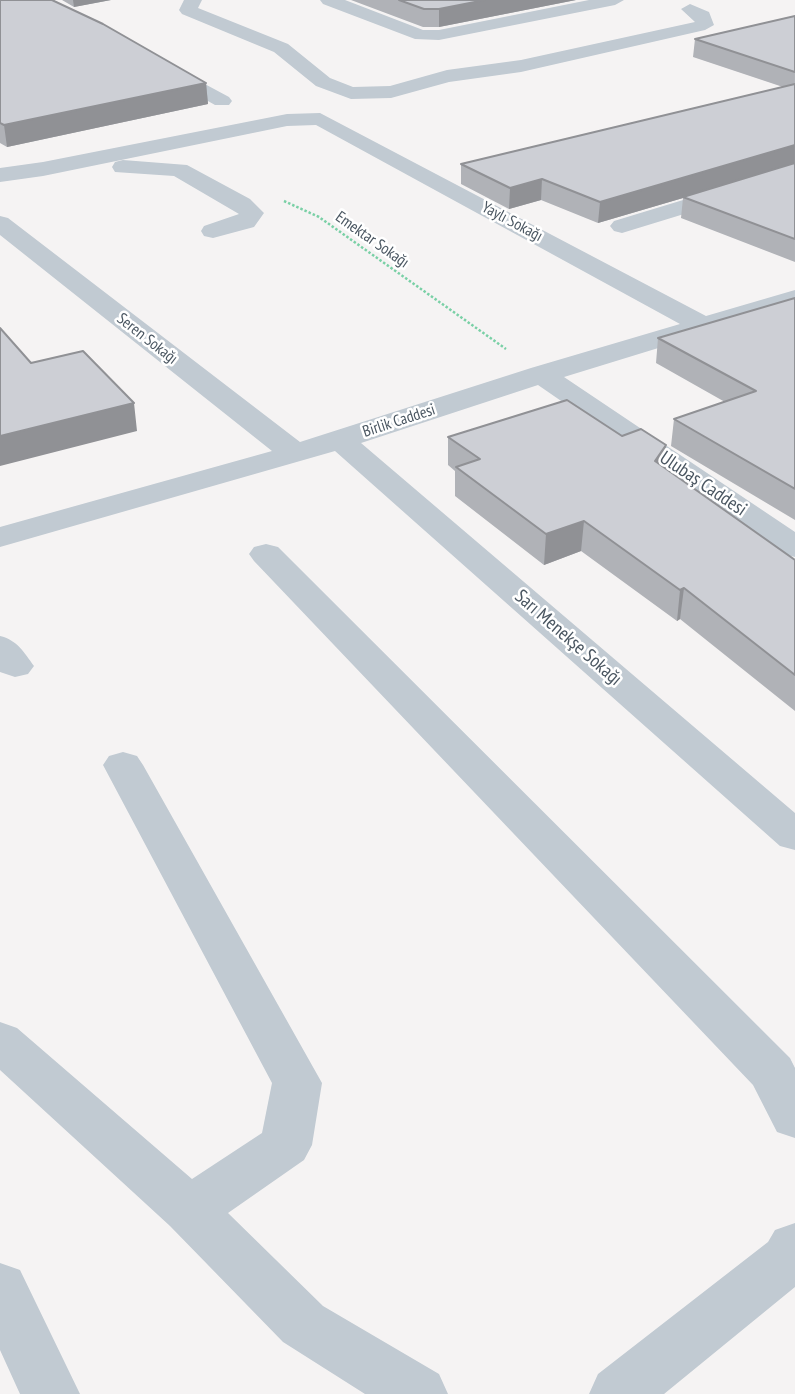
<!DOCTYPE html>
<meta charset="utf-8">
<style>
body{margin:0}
canvas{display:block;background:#f5f3f3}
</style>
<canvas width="795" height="1394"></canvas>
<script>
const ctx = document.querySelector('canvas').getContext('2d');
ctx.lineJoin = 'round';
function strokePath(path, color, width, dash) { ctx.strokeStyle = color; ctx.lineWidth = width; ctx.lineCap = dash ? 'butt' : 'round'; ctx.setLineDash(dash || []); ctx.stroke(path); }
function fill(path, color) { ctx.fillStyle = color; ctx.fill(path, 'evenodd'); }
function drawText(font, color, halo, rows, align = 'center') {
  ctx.font = font + ' "PT Sans Narrow",sans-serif'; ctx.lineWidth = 5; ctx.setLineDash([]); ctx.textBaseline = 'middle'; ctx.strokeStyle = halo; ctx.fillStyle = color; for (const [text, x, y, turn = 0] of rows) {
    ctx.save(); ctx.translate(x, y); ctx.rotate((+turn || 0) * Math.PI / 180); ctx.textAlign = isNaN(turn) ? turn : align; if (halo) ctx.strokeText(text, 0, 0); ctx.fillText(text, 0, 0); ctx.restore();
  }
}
strokePath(new Path2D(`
 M284 201 319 217 506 349`), '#7ad0a6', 2.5, [2.5, 2]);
fill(new Path2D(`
 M184 0H202L198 8 288 44 330 78 353 87 390 86 447 70 521 60 695 22 681 9 690 4 709 12 714 25 705 30 521 72 449 82 391 98 351 99 316 86 274 52 182 14 179 10Z
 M320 0H345L423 30H439L589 0H624L615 5 439 40 415 39 323 4Z
 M162 61 229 97 232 101 229 105H215L155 71 152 67Z
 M320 113 706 316 795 290V306L564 377 795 532V557L783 554 538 385 361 443 795 813V850L780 846 335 451 0 547V527L272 451 0 235V216L8 218 300 442 531 368 680 324 316 125 287 126 43 176 0 182V168L43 162 287 114Z
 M123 160 187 165 250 199 264 213 254 227 213 238 204 236 201 231 204 226 239 214 174 176 115 172 112 167 115 162Z
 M795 166V180L622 233 614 231 610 226 614 221Z
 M266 544 278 547 790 1058 795 1068V1138L777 1132 753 1085 254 561 249 554 254 547Z
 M0 636C17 640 24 652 34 666L28 674 15 677 0 672Z
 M123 752 137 756 143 765 322 1083 312 1145 304 1160 228 1213 323 1306 439 1374 448 1394H365L283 1342 170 1226 0 1070V1022L17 1028 192 1179 262 1133 272 1083 103 765 109 756Z
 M795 1223V1287L664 1394H589L598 1374 768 1242 775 1230Z
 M0 1263 20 1270 80 1394H20L0 1350Z`), '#c1cad2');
fill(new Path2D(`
 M0 0 206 83 208 104 7 147 0 143Z
 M62 0H111L74 7Z
 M351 0H576L439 27H423Z
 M795 16V262L681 218 683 198 598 223 541 200 509 209 461 184V164L783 87 693 57 695 39Z
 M795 298V520L671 446 674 419 725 402 656 363 658 338Z
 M622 436 666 445 663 467 795 560V711L680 619 677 621 581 551 544 565 455 496V471L448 465V437Z`), '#b0b2b7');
fill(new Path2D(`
 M73 0H111L74 7Z
 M485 0H576L439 27V9Z
 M206 83 208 104 7 147 4 125Z
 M795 145V164L683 197V198L598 223 600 202Z
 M542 179 541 200 509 209 510 188Z
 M134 403 137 431 0 466V436Z
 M666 445 662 474 655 461Z
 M584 521 581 551 544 565 546 534Z
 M684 588 680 619 677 621 680 590Z`), '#909195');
const building = new Path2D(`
 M0 0H52L103 24 206 83 4 125 0 123Z
 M399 0H485L439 9H424Z
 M795 16V72L695 39Z
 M795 84V145L600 202 542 179 510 188 461 164Z
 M795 163V239L683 197Z
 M795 298V489L674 419 756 391 658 338Z
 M0 328 31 363 83 351 134 403 0 436Z
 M567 400 622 436 641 429 666 445 655 461 795 560V675L684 588 680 590 584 521 546 534 456 467 480 459 448 437Z`);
fill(building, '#cdcfd5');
strokePath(building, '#909195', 2);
drawText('16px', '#4a5661', '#fff', [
 ["Yaylı Sokağı",512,222,28],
 ["Emektar Sokağı",372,240,35],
 ["Seren Sokağı",147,339,38],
 ["Birlik Caddesi",399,421,-18]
]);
drawText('19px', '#4a5661', '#fff', [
 ["Ulubaş Caddesi",703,484,34],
 ["Sarı Menekşe Sokağı",568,638,41]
]);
</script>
